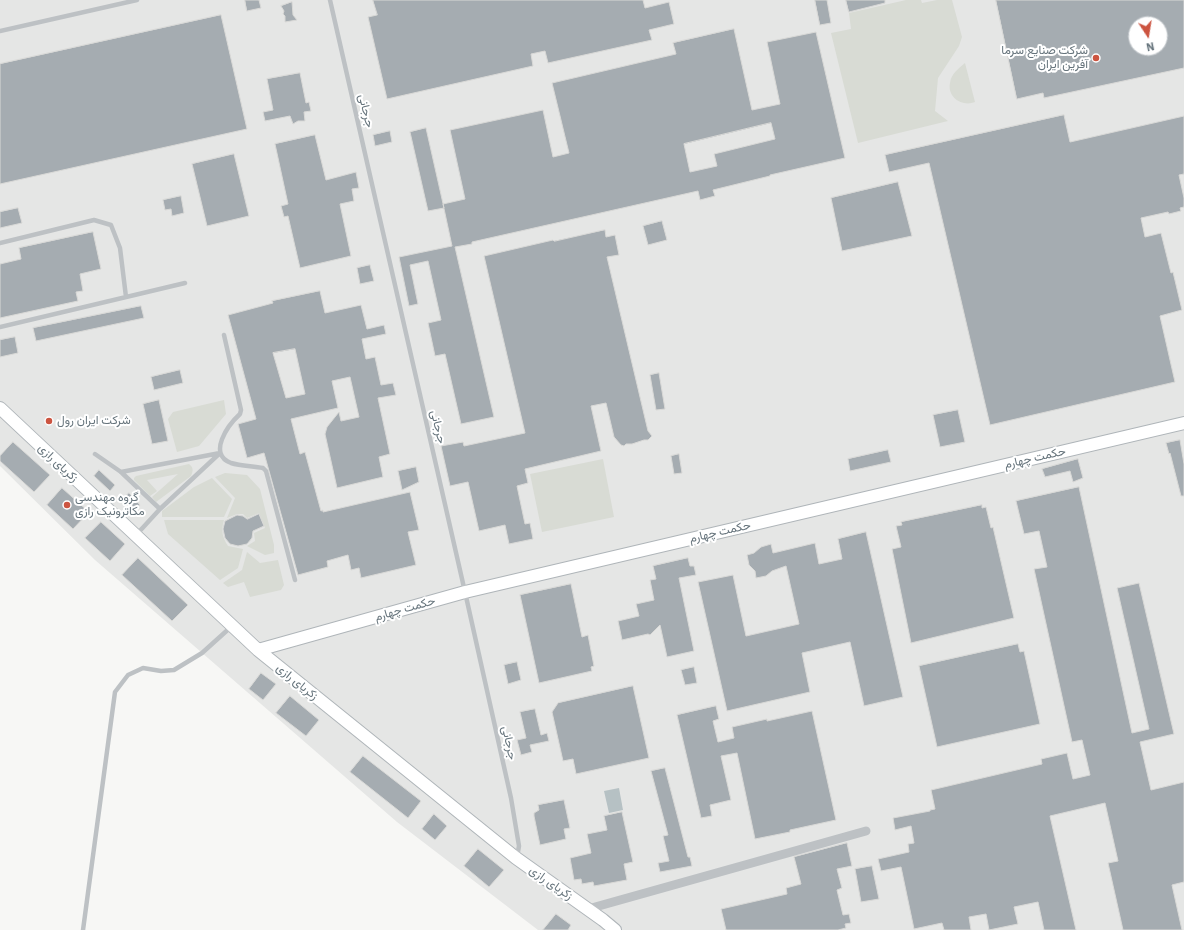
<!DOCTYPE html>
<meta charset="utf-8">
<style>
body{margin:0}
#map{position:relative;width:1184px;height:930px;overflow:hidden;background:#f7f7f5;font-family:"IBM Plex Sans",sans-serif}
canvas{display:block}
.north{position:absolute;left:1128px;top:16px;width:40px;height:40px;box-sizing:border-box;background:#fff;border:1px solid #c2c7cb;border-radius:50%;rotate:168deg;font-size:11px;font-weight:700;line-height:16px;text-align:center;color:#66747c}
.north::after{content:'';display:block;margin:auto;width:14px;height:18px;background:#cc5440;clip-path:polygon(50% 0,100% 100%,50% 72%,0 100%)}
</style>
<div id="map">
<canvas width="1184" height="930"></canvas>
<div class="north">N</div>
</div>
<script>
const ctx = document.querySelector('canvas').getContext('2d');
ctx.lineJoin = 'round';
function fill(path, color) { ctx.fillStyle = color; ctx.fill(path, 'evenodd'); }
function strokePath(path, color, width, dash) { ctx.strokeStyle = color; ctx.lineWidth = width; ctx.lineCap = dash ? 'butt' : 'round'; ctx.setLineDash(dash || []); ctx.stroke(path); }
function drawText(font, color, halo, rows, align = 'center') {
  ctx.font = font + ' "IBM Plex Sans",Vazirmatn,sans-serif'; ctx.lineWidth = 4; ctx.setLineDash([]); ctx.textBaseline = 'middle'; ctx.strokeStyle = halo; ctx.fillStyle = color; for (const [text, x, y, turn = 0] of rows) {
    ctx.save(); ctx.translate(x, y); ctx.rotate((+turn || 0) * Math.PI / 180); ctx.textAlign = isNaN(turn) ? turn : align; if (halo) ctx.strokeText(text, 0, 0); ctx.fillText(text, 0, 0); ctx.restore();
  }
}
fill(new Path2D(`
 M0 0H1184V930H538L397 822 95 560 0 466ZM1136 24H1160V48H1136Z`), '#e5e6e5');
fill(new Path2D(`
 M906 0H921L922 3 937 0H952L962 37 959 46 938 78 935 111 948 121 858 143 831 33 851 29 849 13Z
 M965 63 975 102C963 107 947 98 950 83 951 74 959 68 965 63Z
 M224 400 226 414 199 446 177 452 168 419 173 412Z
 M603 459 614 517 542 532 530 474Z
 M189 464C194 468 193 471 191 476L156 502 152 497 178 474 147 480 157 491 150 496 134 480V478L136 476Z
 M225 473 247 475 260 489 274 545V553L265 555 247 546 255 541 254 533 265 528 259 513 247 518 243 514H237L227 518 235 498 215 477Z
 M212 478 232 499 224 517H162V511L194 487Z
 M164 520H224C221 530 222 537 228 546L243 549 238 568 220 580 168 534Z
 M247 552 260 563 278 560 284 585 281 590 250 597 244 582 228 587 223 583 242 570Z`), '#d8dbd4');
fill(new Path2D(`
 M619 788 623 810 609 813 604 791Z`), '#b6c1c4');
const building = new Path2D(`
 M245 0H259L261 8 247 11Z
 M373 0H643L645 8 669 2 674 24 649 30 652 40 548 63 545 51 531 54 533 66 387 99 368 17 377 15Z
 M815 0H827L831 23 820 25Z
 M846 0H885V3L849 12Z
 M996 0H1184V68L1044 98 1043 93 1017 99ZM1136 24H1160V48H1136Z
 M292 2 293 15 297 20 285 22V16L283 14 284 11 281 6Z
 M221 15 247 129 0 184V64Z
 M734 29 752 110 780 104 767 42 816 32 845 158 770 175V176L713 190 715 196 700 200 698 191 472 242V244L455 247 494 417 461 424 445 354 435 356 428 323 441 320 428 261 410 265 418 304 409 306 399 257 452 246 443 204 465 199 450 130 543 110 553 157 569 153 552 83 676 54 673 43ZM771 123 775 139 714 154 717 166 690 172 684 144Z
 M300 73 306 103 309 102 311 111 304 112 305 121H298L293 124 290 116 265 121 263 112 273 110 267 79Z
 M1064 115 1070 142 1184 116V174L1179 175 1184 198V207L1180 208 1181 211 1169 214 1168 212 1141 218 1145 237 1161 233 1171 273 1173 272 1182 310 1160 316 1175 382 990 425 929 163 889 172 885 155Z
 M426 128 444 208 428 211 410 132Z
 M390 131 392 142 375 146 373 135Z
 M315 135 326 180 356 172 359 188 352 189 354 201 340 204 351 256 300 268 288 216 284 217 281 206 288 204 275 144Z
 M234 154 249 216 207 226 192 164Z
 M898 182 912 236 842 251 831 198Z
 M181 196 184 213 172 216 171 209 165 210 163 200Z
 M18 208 22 223 0 228V212Z
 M662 221 667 240 648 245 643 226Z
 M605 230 606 237 615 235 619 255 607 257 648 431 652 436 648 440H644L632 444H626L624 446 621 445 614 437 606 403 591 406 601 451 525 469 528 483 517 486 525 524 530 523 533 539 509 544 505 525 479 531 468 482 450 486 441 446 463 442 464 446 525 433 484 256 553 240 554 241Z
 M93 232 101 269 80 274 83 291 76 292 78 301 0 318V264L21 259 19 248Z
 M370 265 374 281 360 284 357 268Z
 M320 291 325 313 361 305 367 329 384 325 386 334 362 339 366 359 375 357 381 385 393 383 396 395 378 398 390 454 379 457 383 477 337 488 325 434 327 427 339 412 341 421 359 417 350 377 332 381 338 408 291 419 300 454 305 452 321 511 323 510V512L410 492 419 530 408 532 416 565 361 578 359 568 351 570 348 555 327 561 328 567 298 575 264 453 247 458 238 424 256 419 228 315 273 303 272 301ZM295 349 305 394 286 398 273 353Z
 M141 306 144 318 36 341 33 328Z
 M15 337 18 353 0 357V340Z
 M180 370 183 383 154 390 151 377Z
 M659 373 665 409 656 410 650 375Z
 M159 400 168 441 152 444 143 404Z
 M958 410 965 442 940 447 933 415Z
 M1180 440 1184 464V496H1181L1170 453 1169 454 1166 443Z
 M13 442 50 475 34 492 0 461V456Z
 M888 450 891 462 850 471 848 459Z
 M679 454 682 473 674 474 671 456Z
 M1078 459 1083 478 1073 482 1070 471 1045 477 1042 469Z
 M416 467 419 482 402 490 398 471Z
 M99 470 115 485 110 491 94 476Z
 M1079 487 1132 733 1149 729 1117 588 1139 583 1174 734 1140 742 1151 790 1184 782V882L1172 885 1182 930H1123L1108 863 1118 861 1105 803 1050 816 1076 930H1044L1038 902 1014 907 1018 924 989 930 986 914 969 917 971 930H944L942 923 914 929 901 867 881 871 878 859 909 852 908 844 914 843 911 826 895 830 893 818 930 811V810L935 809 931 790 1042 764 1041 759 1067 753 1073 779 1090 775 1082 740 1072 742 1034 569 1047 567 1039 531 1024 534 1016 501Z
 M62 488 89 512 73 529 47 505Z
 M129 493 140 505 135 511 123 499Z
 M982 505V508L986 507 991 528 993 527 1014 618 911 643 892 549 901 547 896 526 902 525 901 522Z
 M259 514 264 526 253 531 252 538 247 544 238 546 230 544 225 538 223 529 225 521 237 515 243 516 247 519Z
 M101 522 125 544 110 561 85 538Z
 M866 532 903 697 864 706 850 642 802 653 810 692 727 711 698 582 733 575 746 636 799 624 786 566 772 571 766 576 756 578 755 571 749 565 747 555 754 553 761 547 771 544 773 553 815 543 819 564 842 559 838 539Z
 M138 558 188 605 172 621 122 575Z
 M688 558 690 566H694L696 575 679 578 694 651 667 657 660 625 650 635 648 634 622 640 618 621 639 616 636 604 654 600 650 580 656 579 653 566Z
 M571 584 582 637 588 635 594 666 591 667 592 671 539 683 520 595Z
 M1018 644 1020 652 1024 651 1040 724 937 747 919 666Z
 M517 662 521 680 508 684 504 665Z
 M694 667 697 683 685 685 681 670Z
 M261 673 276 684 263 700 249 689Z
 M633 686 649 758 576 774 573 759 563 761 552 712 558 703Z
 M290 696 319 720 306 736 276 713Z
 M716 706 719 719 713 721 718 742 734 738 732 727 767 719V721L812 711 836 820 790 830V832L755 839 737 753 721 756 731 800 710 805 712 816 701 818 677 715Z
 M535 709 541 735 547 733 549 741 530 745 532 752 521 755 517 740 526 738 520 712Z
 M363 756 421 801 408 818 350 772Z
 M665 768 688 857H690L692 866 660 872 658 863 669 861 663 836 668 835 651 771Z
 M564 800 570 828 564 829 566 839 540 845 534 816V813L539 810 538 805Z
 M622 812 633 862 624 864 627 880 594 886 593 882 582 884 581 879 574 880 570 858 591 853 587 834 607 830 604 816Z
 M434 814 447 826 435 840 422 829Z
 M847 843 852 866 837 869 842 888 837 890 843 915 849 914 851 923 845 924 846 928 838 930H726L721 909 787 894 786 888 801 884 794 857Z
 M478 849 504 870 489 887 464 866Z
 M872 866 879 899 861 902 855 869Z
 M556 914 571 925 568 930H543Z`);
fill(building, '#a5acb1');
strokePath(building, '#d9d9d7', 1);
const secondary = new Path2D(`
 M0 408 258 650 516 858 603 920 615 930
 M258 650 465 592 1184 423`);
strokePath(secondary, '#afb5b9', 14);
strokePath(new Path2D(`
 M330 0 465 592 511 798 519 846 517 857
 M0 31 137 0
 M0 243 94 220 111 225 120 248 126 297
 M0 327 185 283
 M224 335 241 410 240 414C228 425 207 454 231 463 241 466 253 466 263 468L266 471 295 580
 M95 454 121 472 160 509
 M121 472 220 453
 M137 534 160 509 220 453
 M83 930 115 692 128 675 143 668 161 671 174 670 202 653 232 626`), '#bdc1c4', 4.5);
strokePath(new Path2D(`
 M588 909 866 831`), '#bdc1c4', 9);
strokePath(secondary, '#fff', 12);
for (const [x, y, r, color] of [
 [1096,58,4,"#cc5440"],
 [49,421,4,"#cc5440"],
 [67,505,4,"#cc5440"]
]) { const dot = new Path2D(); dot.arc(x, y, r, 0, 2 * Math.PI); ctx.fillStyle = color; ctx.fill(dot); strokePath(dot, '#fff', 1.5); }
drawText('12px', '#66747c', '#fff', [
 ["شرکت صنایع سرما",1088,51,"right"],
 ["آفرین ایران",1088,65,"right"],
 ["شرکت ایران رول",57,421],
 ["گروه مهندسی",75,498],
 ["مکاترونیک رازی",75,512]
], 'left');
drawText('12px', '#66747c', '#fff', [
 ["جرجانی",366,111,77],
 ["جرجانی",438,427,77],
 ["حکمت چهارم",1035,458,-13],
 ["زکریای رازی",58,463,43],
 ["حکمت چهارم",720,532,-13],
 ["حکمت چهارم",405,609,-16],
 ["زکریای رازی",297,682,39],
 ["جرجانی",509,743,78],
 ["زکریای رازی",551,883,35]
]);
</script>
